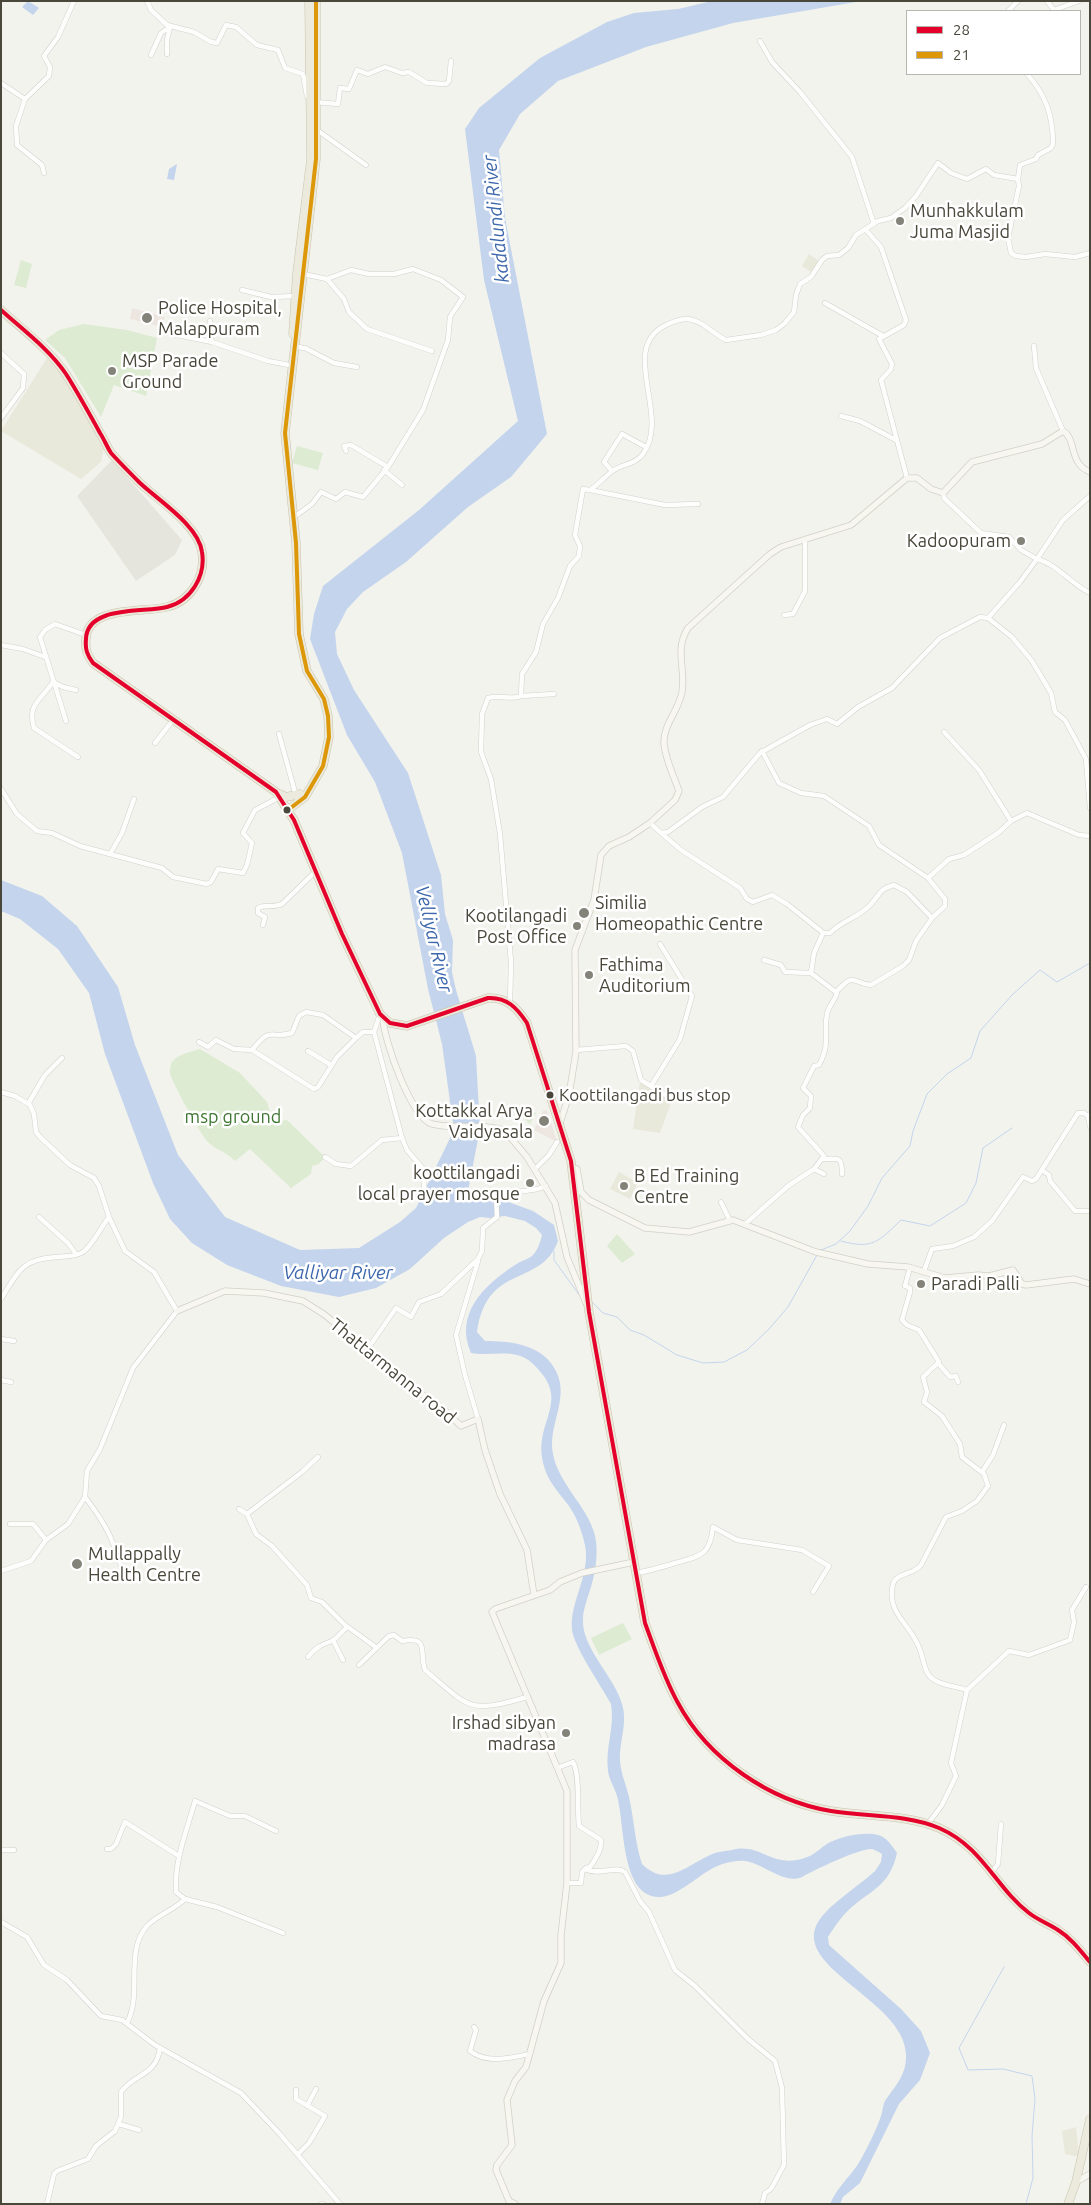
<!DOCTYPE html>
<style>
body{margin:0}
#map{position:relative;width:1091px;height:2205px;overflow:hidden;background:#f3f3ee;font-family:Ubuntu,sans-serif}
canvas{display:block}
.frame{position:absolute;inset:0;border:2px solid #49463a;pointer-events:none}
.legend{position:absolute;left:906px;top:10px;width:175px;height:65px;box-sizing:border-box;background:#fff;border:1px solid #b6b5b0;margin:0;padding:6px 9px;list-style:none;font-size:15px;color:#49463a}
.legend li{display:flex;align-items:center;gap:10px;height:25px}
.legend b{width:25px;border:1px solid #b6b5b0}
</style>
<div id="map">
<canvas width="1091" height="2205"></canvas>
<div class="frame"></div>
<ul class="legend">
<li><b style="height:6px;background:#e4002b"></b>28</li>
<li><b style="height:6px;background:#dd9809"></b>21</li>
</ul>
</div>
<script>
const ctx = document.querySelector('canvas').getContext('2d');
ctx.lineJoin = 'round';
function fill(path, color) { ctx.fillStyle = color; ctx.fill(path, 'evenodd'); }
function strokePath(path, color, width, dash) { ctx.strokeStyle = color; ctx.lineWidth = width; ctx.lineCap = dash ? 'butt' : 'round'; ctx.setLineDash(dash || []); ctx.stroke(path); }
function drawText(font, color, halo, rows, align = 'center') {
  ctx.font = font + ' Ubuntu,sans-serif'; ctx.lineWidth = 5; ctx.setLineDash([]); ctx.textBaseline = 'middle'; ctx.strokeStyle = halo; ctx.fillStyle = color; for (const [text, x, y, turn = 0] of rows) {
    ctx.save(); ctx.translate(x, y); ctx.rotate((+turn || 0) * Math.PI / 180); ctx.textAlign = isNaN(turn) ? turn : align; if (halo) ctx.strokeText(text, 0, 0); ctx.fillText(text, 0, 0); ctx.restore();
  }
}
fill(new Path2D(`
 M112 460 182 540 175 555 136 581 77 496Z`), '#e6e5dd');
fill(new Path2D(`
 M809 254 819 261 811 272 802 266Z
 M47 358 62 375 104 448 101 462 81 479 1 431Z
 M640 1082 672 1100 660 1133 633 1129Z
 M619 1172 638 1183 630 1199 610 1189Z
 M1076 2127 1079 2155 1074 2156 1065 2154 1062 2131Z`), '#e8e8db');
fill(new Path2D(`
 M132 308 165 317 162 327 130 319Z
 M547 1110 557 1142 534 1130 543 1111Z`), '#ede5e0');
fill(new Path2D(`
 M21 260 32 264 26 288 14 285Z
 M84 324 127 330 157 338 146 396 114 385 101 417 65 358 45 340 59 330Z
 M297 446 323 453 318 470 292 463Z
 M200 1049 240 1073 267 1102 273 1122 287 1120 325 1157 319 1164 312 1166 311 1174 291 1188 250 1149 235 1161C227 1152 215 1150 207 1141 200 1133 172 1083 170 1073 169 1071 171 1064 172 1062 178 1054 191 1052 200 1049Z
 M519 1106 536 1113 530 1124 515 1110Z
 M617 1234 635 1254 622 1263 607 1246Z
 M623 1623 632 1639 599 1655 591 1638Z`), '#dcebd1');
fill(new Path2D(`
 M28 1 39 8 33 15 22 7Z
 M712 1H862L733 23 646 47 558 81 520 114 499 150 505 218 547 434 511 477 468 507 406 562 363 592 347 609 335 632 337 654 354 690 408 773 441 875 445 914 453 940 452 972 456 990 476 1056 480 1129 466 1201 500 1199 533 1211 554 1225 558 1241C541 1288 487 1262 477 1332L485 1341C509 1341 539 1344 553 1366 573 1396 547 1423 553 1454 559 1486 592 1510 596 1541 598 1556 595 1575 590 1590 587 1600 582 1612 583 1623 584 1650 615 1678 622 1704 628 1723 619 1742 620 1761 621 1774 626 1784 629 1797 634 1819 635 1843 642 1864 666 1888 686 1866 710 1855 716 1852 725 1851 732 1850 759 1843 769 1865 797 1860 813 1857 815 1852 827 1844 837 1837 865 1831 878 1835 887 1837 892 1846 897 1853 890 1884 875 1888 853 1906 843 1914 835 1926 828 1937L829 1945 901 2009 921 2031 930 2053 920 2080 899 2104 860 2183 843 2197 840 2204H830C837 2187 851 2176 860 2161 868 2147 876 2130 881 2116 883 2110 883 2102 887 2098 897 2084 907 2073 906 2054 904 2000 791 1968 818 1922 829 1904 859 1886 875 1871L881 1862 882 1854C879 1852 875 1850 872 1849 860 1848 814 1870 802 1877 785 1885 762 1863 745 1861 739 1860 731 1862 726 1863 703 1868 681 1897 659 1897 620 1897 625 1822 617 1796 615 1788 609 1780 608 1771 605 1748 615 1727 611 1704 602 1687 574 1647 572 1630 569 1601 593 1572 584 1541 581 1529 576 1516 569 1506 557 1490 545 1479 542 1457 537 1417 572 1400 532 1363 515 1347 491 1357 471 1353 454 1314 484 1285 515 1265 520 1261 527 1260 532 1256 538 1250 540 1243 542 1235L536 1228 525 1221 505 1216 490 1218 480 1217 468 1222 444 1238 410 1269 376 1288 339 1297 281 1286 227 1265 192 1243 170 1219 153 1183 105 1054 89 993 58 949 20 919 1 911V880L42 896 77 926 118 987 135 1045 178 1155 225 1217 300 1250 359 1248 400 1222 416 1208 454 1130 442 1044 428 989 402 853 375 782 347 735 310 639 314 614 323 586 419 510 518 421 484 280 465 129 479 108 540 58 607 22 634 13 678 9Z
 M177 164 174 180 167 179 169 169Z`), '#c3d4ec');
strokePath(new Path2D(`
 M841 1241C873 1250 879 1241 901 1220L930 1226 966 1203 976 1183 983 1148 1012 1128
 M821 1250 836 1244 850 1231 868 1206 882 1178 910 1146 913 1131 927 1094 947 1074 971 1058 980 1031 1012 995 1040 970 1057 982 1090 963
 M554 1251V1260L580 1296
 M592 1302 603 1313 617 1317 630 1330 644 1335 677 1355 703 1363 724 1362 747 1350 769 1329 788 1307 817 1255
 M1004 1967 959 2048 968 2070 1003 2069 1032 2076 1035 2099 1032 2136 1033 2178 1026 2204`), '#c3d4ec', 1);
const street = new Path2D(`
 M147 1 151 10 167 25 194 32 211 42 217 43 226 25 236 27 257 45 278 50 285 68 303 74 307 96 310 99
 M1047 1 1054 10 1079 1
 M1008 11 1018 1
 M760 41 772 62 800 92 852 157 874 224
 M151 55 161 33 170 27 167 40V54
 M1 83 25 99 16 126 17 145 42 165 44 173
 M25 99 49 76 50 67 44 56 58 37 74 1
 M315 102 338 104 340 88 349 89 357 70 368 74 385 67 402 73 409 72 427 83 446 84 449 81 451 61
 M317 130 366 165
 M1018 179 1019 186 1008 238 1011 253 1016 256 1026 257 1045 254 1075 257 1090 253
 M866 230 881 247 906 320 904 325 879 339 892 364 891 369 881 380 907 478
 M327 279 344 299 349 312 367 329 432 351
 M242 290 271 297 296 296
 M825 303 883 336
 M210 321 209 331 212 342 268 361 289 365
 M163 332 212 342
 M1034 346 1036 368 1063 431
 M297 347 305 348 334 363 357 367
 M1 353 24 374 23 388 1 418
 M841 416 860 421 896 440
 M346 451 344 446 351 445 388 467
 M384 470 402 485
 M612 471 604 462 622 434 646 447
 M590 490 665 505 698 504
 M943 493 944 498 981 533 1009 537 1021 550 1037 559 1020 582 988 618
 M1090 496 1063 520 1037 559C1057 564 1071 584 1090 593
 M294 517 312 504 321 492 336 499 345 492 363 497 388 467 423 410 448 340 450 317 463 297 441 280 413 269 394 274H369L351 270 327 279 303 274
 M784 615 793 614 805 591V539
 M1 645 23 649 45 657
 M76 690 63 687 53 682C41 700 27 704 34 728L78 757
 M521 696 554 694
 M66 721 40 637 45 630 55 624 86 635
 M944 732 979 770 1011 821
 M279 734 296 796
 M155 743 173 720
 M762 751 779 783 801 793 824 796 869 826 879 845 885 849 928 878
 M1 789 17 814 37 831 52 833 80 846 162 868 173 877 207 884 211 882 218 869 243 873 247 865 252 843 243 833 255 810 280 797
 M650 823 661 833 668 832 702 807 723 797 760 753 810 725 827 719 837 724 858 707 892 688 940 638 980 617 988 618 1012 637 1032 661 1051 693 1055 712 1065 720 1086 759 1090 808
 M661 833 681 850 740 888 747 899 753 902 772 895 787 904 821 931 823 933 814 953 811 973
 M110 854 122 833 134 799
 M932 918 945 906V899L928 878 949 859 964 855 998 833 1011 821 1027 813 1079 835 1090 836
 M263 925 265 917 258 913V908C264 904 274 908 282 904L316 871
 M823 933H830C840 922 856 918 867 908 880 897 876 890 894 885L907 892 932 918 916 941 909 960 903 966 871 985C850 983 856 971 836 992
 M510 1003 511 962 500 834 491 779 481 752 482 714 488 698C498 695 513 700 521 696L522 674 536 652 543 624 558 598 570 566 579 556 580 546 575 535 583 489 590 490C599 484 605 476 614 470 623 464 636 464 643 454 671 416 619 350 664 326 670 323 679 319 686 319 701 319 713 334 726 340L761 335 776 330 785 323 794 312 796 295 800 284 811 277 822 260 827 256 839 255 848 248 856 235 878 221 891 218 905 208 916 196 938 163 951 173 967 179 986 169 994 175 1018 179 1020 165 1036 159 1038 155 1051 148 1053 144C1053 116 1046 95 1027 74
 M380 1014 374 1032 402 1138 407 1150 425 1171 424 1189
 M199 1042 208 1047 216 1040 234 1049 252 1050C273 1024 269 1040 292 1033L299 1016 306 1012 323 1015 356 1038 363 1032H374
 M252 1050 314 1089 318 1087 337 1057 356 1038
 M576 1050 626 1046 633 1051 641 1080 667 1096
 M308 1051 331 1065
 M651 1086 680 1039 692 996 660 944
 M1 1092 15 1096 30 1105 34 1114 36 1132 41 1138 70 1165 94 1178 99 1186 109 1217C101 1227 93 1245 83 1252 76 1257 65 1256 57 1257 21 1259 18 1272 1 1299
 M28 1104 45 1075 62 1058
 M1088 1116 1090 1126
 M325 1157 336 1164 351 1166 382 1140 402 1138
 M823 1159C838 1159 842 1155 842 1174
 M535 1169 549 1155 557 1142
 M814 1169 824 1174
 M1042 1170 1049 1175 1050 1181 1075 1211H1090
 M490 1196 538 1189 546 1186
 M721 1202 730 1221
 M39 1217 68 1243 76 1254
 M745 1224 788 1186 814 1169 824 1156 798 1127 803 1115 810 1108 811 1096 803 1088 814 1066 819 1065C831 1043 823 1035 827 1014 828 1007 835 1000 837 993L811 973 785 972 781 965 764 960
 M478 1261 456 1335 465 1375 478 1419
 M910 1267 905 1286 910 1288V1292L902 1320 907 1325 919 1330 939 1362 923 1377 927 1392 924 1402 942 1416 960 1444 962 1457 984 1474 988 1486 977 1501 962 1511 946 1517 921 1565C915 1574 896 1573 893 1584 886 1612 908 1622 918 1645 922 1652 924 1668 928 1674 935 1685 955 1686 967 1690
 M924 1271 932 1249 953 1246 974 1237 992 1221 1023 1177 1032 1181 1036 1179 1078 1113H1084L1088 1116 1090 1114
 M1 1339 14 1341
 M367 1350 396 1308 411 1317 419 1302 441 1294 478 1259 482 1251 483 1228 497 1217 496 1195
 M939 1364 950 1377 956 1376 958 1382
 M1 1380 11 1382
 M982 1472 993 1455 1004 1425
 M85 1497C95 1510 106 1525 112 1541 121 1559 116 1568 136 1580
 M239 1509 247 1514 256 1534 272 1546 307 1585 311 1598 322 1602 347 1627
 M247 1514 302 1472 318 1457
 M10 1524H33L46 1540
 M1 1571 31 1561 46 1540 68 1524 85 1497 87 1471 100 1449 133 1368 177 1311 154 1272 125 1251 109 1217
 M636 1573C649 1571 662 1567 675 1563 700 1556 710 1556 713 1527L737 1540 802 1550 829 1566 813 1592
 M333 1640 343 1660
 M308 1657C316 1647 321 1645 332 1641 338 1638 342 1630 348 1627L377 1648
 M359 1665 389 1636 394 1635 402 1641C430 1636 419 1652 425 1670 470 1708 468 1714 527 1697
 M557 1768 573 1762C580 1774 577 1809 579 1826L601 1840C602 1850 595 1860 590 1867L586 1868 582 1872 581 1883H567
 M927 1825 942 1805 956 1776 951 1763 967 1690 1009 1651 1029 1655 1070 1640 1074 1622 1072 1610 1086 1587
 M276 1831 245 1816H230L195 1801C187 1830 174 1861 176 1892L185 1899 217 1907 283 1933
 M107 1849H111L116 1844 125 1822 179 1856
 M1 1850H14
 M585 1869C599 1876 615 1865 625 1872L640 1901 649 1912 675 1970 695 1986 748 2039 775 2061 782 2088 784 2165 771 2189 765 2193 762 2204
 M992 1872 998 1864 1001 1824
 M1 1922 27 1937 44 1965 67 1980 101 2016 122 2020 155 2045 241 2093 279 2133 340 2204
 M127 2023C143 1993 124 1952 147 1926 157 1915 174 1910 185 1899
 M474 2027 476 2030 470 2051C487 2064 510 2058 530 2054
 M296 2090V2099L325 2116 309 2143 298 2154
 M307 2106 316 2089
 M119 2124 139 2130
 M47 2204 54 2174 57 2171 88 2159 96 2146 115 2131 121 2117V2092C134 2073 156 2077 160 2048
 M321 2204H323`);
const secondary = new Path2D(`
 M383 1019C384 1040 411 1118 432 1124 455 1130 482 1122 505 1131L527 1157 555 1203 567 1257 586 1303
 M560 1123 569 1095 576 1052 575 950 594 900 601 855 609 846 629 837 650 823 675 800 679 791C674 776 665 759 664 743 663 725 679 710 682 692 686 669 674 650 688 628L770 554 781 547 851 525 907 478H917L931 489 943 493 972 462 1042 444 1063 431C1077 439 1068 463 1090 472
 M572 1167 577 1169 581 1192 589 1200 645 1228 689 1232 733 1220 816 1252 868 1264 908 1267 945 1278 978 1275 989 1276 1013 1270 1022 1284 1026 1285 1074 1279 1090 1284
 M177 1311 225 1291 264 1293 303 1301 325 1315 409 1385 444 1410 461 1426 478 1419 485 1450 500 1494 527 1550 534 1595
 M1076 2182 1090 2174
 M515 2204 509 2201 496 2170 497 2165 512 2145 507 2100 515 2081 526 2067 544 2001 561 1963V1935L567 1883V1791L492 1612 495 1609 550 1590 560 1582 582 1573 634 1562`);
const highway = new Path2D(`
 M1 310C23 330 49 349 66 374 78 393 89 413 100 433 104 439 107 447 111 453 120 463 130 473 140 483 158 500 199 526 202 552 206 576 191 601 167 607 145 613 87 605 86 639 85 649 87 655 93 663L276 792 294 820 342 934 380 1014 390 1023 407 1026 488 998C507 997 517 1008 527 1023L571 1161 589 1312 645 1623C655 1650 664 1678 678 1703 708 1759 770 1801 831 1811 867 1817 905 1814 939 1828 983 1847 995 1887 1029 1913 1038 1920 1049 1924 1058 1930 1071 1938 1080 1950 1090 1962
 M293 334 297 273 311 159 309 1
 M280 794 286 797 300 794
 M288 810 305 797 323 766 329 737 328 716 324 699 307 671 299 634 296 543 285 433 316 159V1
 M1068 2204 1076 2182 1090 2119`);
strokePath(street, '#d1d0cc', 5.5);
strokePath(secondary, '#d1d1c6', 7);
strokePath(highway, '#c8c4ac', 9);
strokePath(street, '#fdfdfc', 4.5);
strokePath(secondary, '#f7f6f1', 5.5);
strokePath(highway, '#ebeadc', 8);
strokePath(new Path2D(`
 M1 310C23 330 49 349 66 374 78 393 89 413 100 433 104 439 107 447 111 453 120 463 130 473 140 483 158 500 199 526 202 552 206 576 191 601 167 607 145 613 87 605 86 639 85 649 87 655 93 663L276 792 294 820 342 934 380 1014 390 1023 407 1026 488 998C507 997 517 1008 527 1023L571 1161 589 1312 645 1623C655 1650 664 1678 678 1703 708 1759 770 1801 831 1811 867 1817 905 1814 939 1828 983 1847 995 1887 1029 1913 1038 1920 1049 1924 1058 1930 1071 1938 1080 1950 1090 1962`), '#e4002b', 4);
strokePath(new Path2D(`
 M288 810 305 797 323 766 329 737 328 716 324 699 307 671 299 634 296 543 285 433 316 159V1`), '#dd9809', 4);
for (const [x, y, r, color] of [
 [900,221,5,"#848379"],
 [147,318,6,"#848379"],
 [112,371,5,"#848379"],
 [1021,541,5,"#848379"],
 [287,810,4.5,"#49463a"],
 [584,913,6,"#848379"],
 [577,926,5,"#848379"],
 [589,975,5,"#848379"],
 [550,1095,4.5,"#49463a"],
 [544,1121,6,"#848379"],
 [530,1183,5,"#848379"],
 [624,1186,5,"#848379"],
 [921,1284,5,"#848379"],
 [77,1564,6,"#848379"],
 [566,1733,5,"#848379"]
]) { const dot = new Path2D(); dot.arc(x, y, r, 0, 2 * Math.PI); ctx.fillStyle = color; ctx.fill(dot); strokePath(dot, '#fff', 2); }
drawText('17px', '#49463a', '#fff', [
 ["Koottilangadi bus stop",559,1095]
], 'left');
drawText('18px', '#49463a', '#fff', [
 ["Munhakkulam",910,211],
 ["Juma Masjid",910,232],
 ["Police Hospital,",158,308],
 ["Malappuram",158,329],
 ["MSP Parade",122,361],
 ["Ground",122,382],
 ["Kadoopuram",1011,541,"right"],
 ["Similia",595,903],
 ["Homeopathic Centre",595,924],
 ["Kootilangadi",567,916,"right"],
 ["Post Office",567,937,"right"],
 ["Fathima",599,965],
 ["Auditorium",599,986],
 ["Kottakkal Arya",533,1111,"right"],
 ["Vaidyasala",533,1132,"right"],
 ["koottilangadi",520,1173,"right"],
 ["local prayer mosque",520,1194,"right"],
 ["B Ed Training",634,1176],
 ["Centre",634,1197],
 ["Paradi Palli",931,1284],
 ["Mullappally",88,1554],
 ["Health Centre",88,1575],
 ["Irshad sibyan",556,1723,"right"],
 ["madrasa",556,1744,"right"]
], 'left');
drawText('18px', '#3e7632', '#fff', [
 ["msp ground",233,1117]
]);
drawText('18px', '#49463a', '#fff', [
 ["Thattarmanna road",393,1371,39]
]);
drawText('italic 19px', '#3c67ac', '#fff', [
 ["kadalundi River",496,219,-96],
 ["Velliyar River",434,939,77],
 ["Valliyar River",338,1273]
]);
</script>
